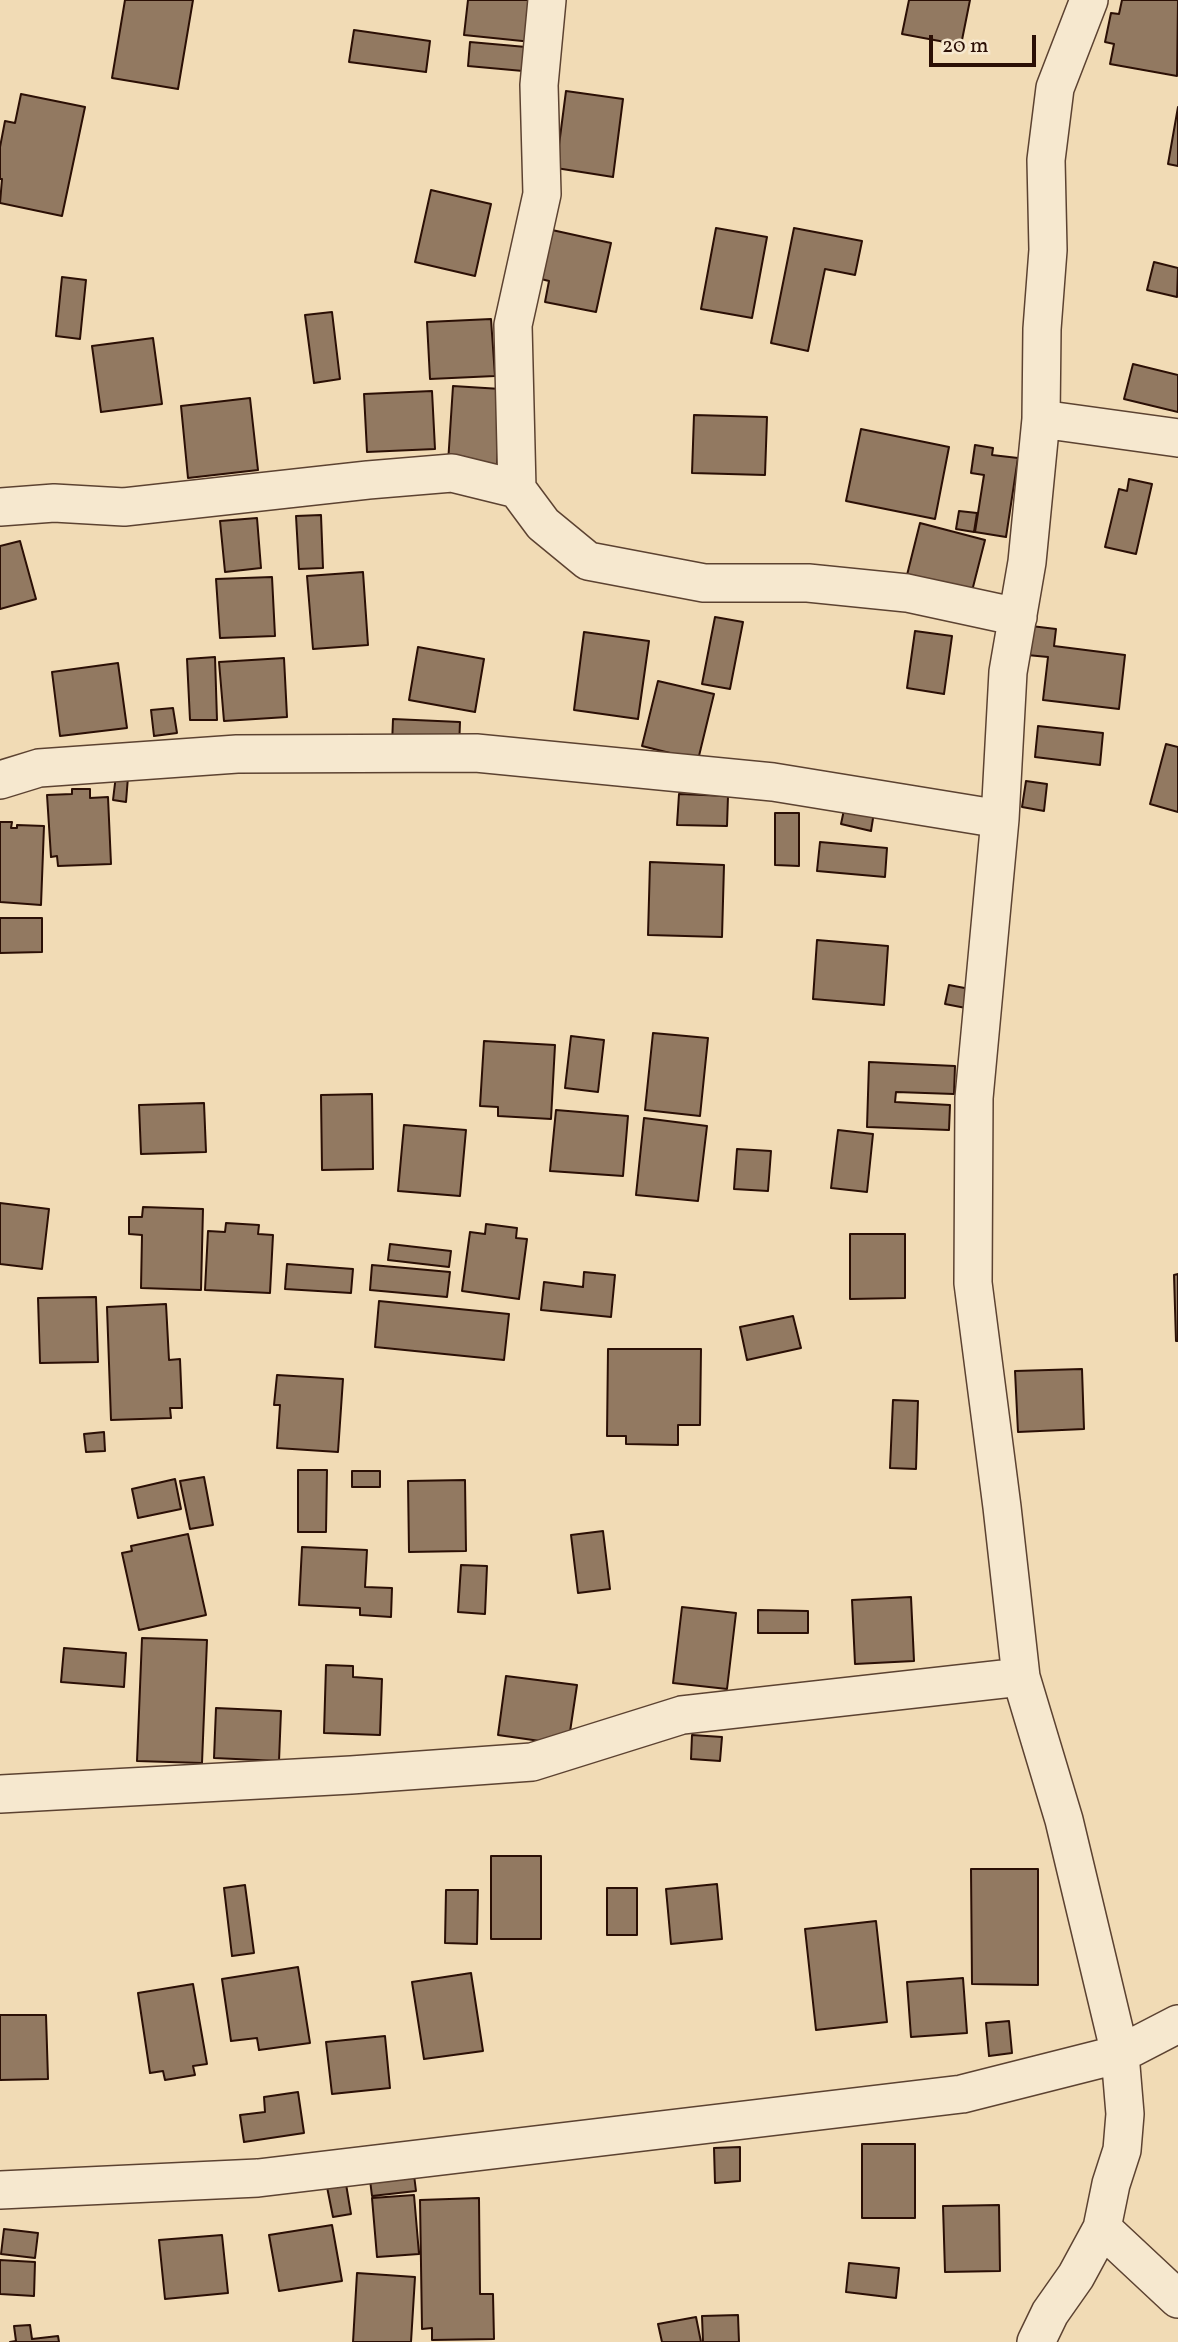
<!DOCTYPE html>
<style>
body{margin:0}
#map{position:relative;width:1178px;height:2342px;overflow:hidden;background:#f1dbb5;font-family:Vollkorn,serif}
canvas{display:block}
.scale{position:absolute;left:929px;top:35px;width:107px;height:32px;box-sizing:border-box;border:4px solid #2b0f05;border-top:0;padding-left:9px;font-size:21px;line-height:24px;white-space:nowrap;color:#2b0f05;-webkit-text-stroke:5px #f6e8cf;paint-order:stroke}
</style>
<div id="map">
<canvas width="1178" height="2342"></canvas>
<div class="scale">20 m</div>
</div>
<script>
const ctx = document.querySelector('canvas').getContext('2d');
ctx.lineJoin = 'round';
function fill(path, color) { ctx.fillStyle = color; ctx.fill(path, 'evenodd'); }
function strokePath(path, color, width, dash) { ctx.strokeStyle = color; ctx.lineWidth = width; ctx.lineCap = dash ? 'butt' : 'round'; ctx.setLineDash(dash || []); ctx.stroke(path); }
const building = new Path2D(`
 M125 0H193L178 89 112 78Z
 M468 0H536L532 42 464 35Z
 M909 0H970L961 45 902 34Z
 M1122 0H1178L1177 76 1110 64 1114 44 1105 42 1111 13 1119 14Z
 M354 30 430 41 426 72 349 62Z
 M470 42 526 47 523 71 468 66Z
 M566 91 623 99 613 177 556 168Z
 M21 94 85 107 62 216 0 203 2 179H0V147L5 121 15 123Z
 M1178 107V166L1168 164Z
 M431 190 491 204 475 276 415 262Z
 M716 228 767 237 752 318 701 309Z
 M794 228 862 241 855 275 825 269 808 351 771 343Z
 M552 230 611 243 596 312 545 302 549 281 541 279Z
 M1154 262 1178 268 1177 297 1147 290Z
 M62 277 86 280 80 339 56 336Z
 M332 312 340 379 314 383 305 315Z
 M491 319 495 376 430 379 427 322Z
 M153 338 162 404 101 412 92 346Z
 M1133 364 1178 375V412L1124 399Z
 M453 386 501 389 497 466 448 463Z
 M432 391 435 449 367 452 364 394Z
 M250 398 258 470 188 478 181 406Z
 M694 415 767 417 765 475 692 473Z
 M861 429 949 447 935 519 846 501Z
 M975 445 993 448 992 455 1018 458 1006 537 975 532 984 475 971 473Z
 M1129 479 1152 484 1136 554 1105 547 1119 489 1127 491Z
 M959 511 977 513 974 532 956 529Z
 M321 515 323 568 299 569 296 516Z
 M257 518 261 568 225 572 220 521Z
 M920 523 985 540 971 595 906 579Z
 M20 541 36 599 0 609V546Z
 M363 572 368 645 313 649 307 576Z
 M272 577 275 636 220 638 216 579Z
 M715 617 743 622 730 689 702 684Z
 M1031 626 1056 629 1054 646 1125 655 1119 709 1043 700 1048 657 1027 655Z
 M915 631 952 636 944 694 907 688Z
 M584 632 649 641 638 719 574 710Z
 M418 647 484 659 475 712 409 700Z
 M215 657 217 720H190L187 659Z
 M284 658 287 717 224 721 219 662Z
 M118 663 127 728 60 736 52 672Z
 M658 681 714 694 698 760 642 746Z
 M173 708 177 733 154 736 151 710Z
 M393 719 460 722 459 748 392 745Z
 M1038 726 1103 733 1100 765 1035 757Z
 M1166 744 1178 747V812L1150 804Z
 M116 775 128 777 126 802 113 800Z
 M1026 781 1047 784 1044 811 1022 807Z
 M72 789H90V798L108 797 111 864 58 866 57 856 51 857 47 795 72 794Z
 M679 794 728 796 727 826 677 825Z
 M845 805 874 812 871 831 841 824Z
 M775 813H799V866L775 865Z
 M0 822H12L11 828H17V825L44 826 41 905 0 902Z
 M820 842 887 848 885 877 817 871Z
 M650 862 724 865 722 937 648 935Z
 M0 918H42V952L0 953Z
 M817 940 888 946 884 1005 813 999Z
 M949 985 975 990 971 1009 945 1004Z
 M653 1033 708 1038 700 1116 645 1110Z
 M571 1036 604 1040 598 1092 565 1088Z
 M484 1041 555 1045 551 1119 498 1116V1107L480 1106Z
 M869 1062 955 1066 954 1094 896 1092 895 1102 950 1105 949 1130 867 1127Z
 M372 1094 373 1169 322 1170 321 1095Z
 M204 1103 206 1152 141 1154 139 1105Z
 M556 1110 628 1116 623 1176 550 1171Z
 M644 1118 707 1126 698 1201 636 1195Z
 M404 1125 466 1130 460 1196 398 1191Z
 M838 1130 873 1134 867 1192 831 1188Z
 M737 1149 771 1151 768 1191 734 1189Z
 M0 1203 49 1209 42 1269 0 1264Z
 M143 1207 203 1209 201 1290 141 1288 142 1235 129 1234V1217H142Z
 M226 1223 259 1225 258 1234 273 1235 270 1293 205 1290 208 1231 225 1232Z
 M486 1224 517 1228 516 1238 527 1239 519 1299 462 1291 470 1232 485 1234Z
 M850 1234H905V1298L850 1299Z
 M390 1244 451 1251 449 1267 388 1260Z
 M287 1264 353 1269 351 1293 285 1289Z
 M372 1265 450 1272 447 1297 370 1290Z
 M584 1272 615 1275 611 1317 541 1310 544 1282 583 1287Z
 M1178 1274V1341H1176L1174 1275Z
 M96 1297 98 1362 40 1363 38 1298Z
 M379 1301 509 1314 504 1360 375 1347Z
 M166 1304 169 1360 180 1359 182 1408H170L171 1418 111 1420 107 1307Z
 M793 1316 801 1348 747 1360 740 1327Z
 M608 1349H701L700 1425H678V1445L626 1444V1436H607Z
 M1082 1369 1084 1429 1018 1432 1015 1371Z
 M277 1375 343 1379 338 1452 277 1448 280 1405H274Z
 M893 1400 918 1401 916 1469 890 1468Z
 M104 1432 105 1451 86 1452 84 1434Z
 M298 1470H327L326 1532H298Z
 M352 1471H380V1487H352Z
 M204 1477 213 1525 190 1529 180 1481Z
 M175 1479 181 1509 138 1518 132 1489Z
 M465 1480 466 1551 409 1552 408 1481Z
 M603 1531 610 1589 578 1593 571 1535Z
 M188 1534 206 1615 139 1630 122 1553 132 1551 131 1546Z
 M302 1547 367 1550 365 1587 392 1588 391 1617 360 1615V1608L299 1605Z
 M461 1565 487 1566 485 1614 458 1612Z
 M911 1597 914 1661 855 1664 852 1600Z
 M682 1607 736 1613 727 1689 673 1683Z
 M758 1610 808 1611V1633H758Z
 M142 1638 207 1640 202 1763 137 1761Z
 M64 1648 126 1653 124 1687 61 1682Z
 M326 1665 353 1666V1677L382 1679 380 1735 324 1733Z
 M506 1676 577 1685 568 1745 498 1735Z
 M216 1708 281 1711 279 1761 214 1758Z
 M692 1735 722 1737 720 1761 691 1759Z
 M491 1856H541V1939H491Z
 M971 1869H1038V1985L972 1984Z
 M717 1884 722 1939 671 1944 666 1889Z
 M245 1885 254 1953 232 1956 224 1888Z
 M607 1888H637V1935H607Z
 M446 1890H478L477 1944 445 1943Z
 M876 1921 887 2022 816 2030 805 1929Z
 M298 1967 310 2043 259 2050 257 2038 231 2041 222 1979Z
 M471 1973 483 2051 424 2059 412 1982Z
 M963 1978 967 2033 911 2037 907 1982Z
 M193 1984 207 2064 193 2066 195 2075 165 2080 163 2071 150 2073 138 1993Z
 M0 2015H46L48 2079 0 2080Z
 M1009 2021 1012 2053 989 2056 986 2023Z
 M385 2036 390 2088 332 2094 326 2042Z
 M298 2092 304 2133 244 2142 240 2115 265 2112 264 2097Z
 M862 2144H915V2218H862Z
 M740 2147V2181L715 2183 714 2148Z
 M414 2175 416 2191 372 2196 370 2180Z
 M346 2184 351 2214 333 2217 327 2187Z
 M414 2195 419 2254 377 2257 372 2198Z
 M479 2198 480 2294H493L494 2339 432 2340V2328L422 2329 420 2200Z
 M999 2205 1000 2271 945 2272 943 2206Z
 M332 2225 342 2281 279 2291 269 2235Z
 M4 2229 38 2233 35 2258 1 2254Z
 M222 2235 228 2293 165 2299 159 2240Z
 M0 2260 35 2262 34 2296 0 2294Z
 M849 2263 899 2268 896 2298 846 2292Z
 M357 2273 415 2277 411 2342H353Z
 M738 2315 739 2342H703L702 2316Z
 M696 2317 701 2342H662L658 2324Z
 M30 2325 32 2339 58 2336 59 2342H10L16 2341 14 2326Z`);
fill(building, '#927961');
strokePath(building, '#2b0f05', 2);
const street = new Path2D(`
 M1041 419 1178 438
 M517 489 513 325 542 194 539 85 547 0
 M0 507 54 503 124 507 368 480 452 473 517 489 543 524 588 561 704 583H808L907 593 1018 617
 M0 780 39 768 237 754 476 753 773 782 1000 819
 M0 1794 351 1775 532 1762 682 1715 1021 1677
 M0 2190 258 2178 962 2094 1120 2054 1178 2024
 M1102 2228 1178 2299
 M1036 2342 1050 2313 1076 2276 1102 2228 1111 2184 1122 2150 1125 2114 1120 2054 1064 1820 1021 1677 1002 1507 973 1283 974 1098 1000 819 1008 672 1027 562 1041 419 1042 329 1048 250 1046 160 1055 88 1089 0`);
strokePath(street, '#5c4231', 40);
strokePath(street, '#f6e8cf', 37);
</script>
